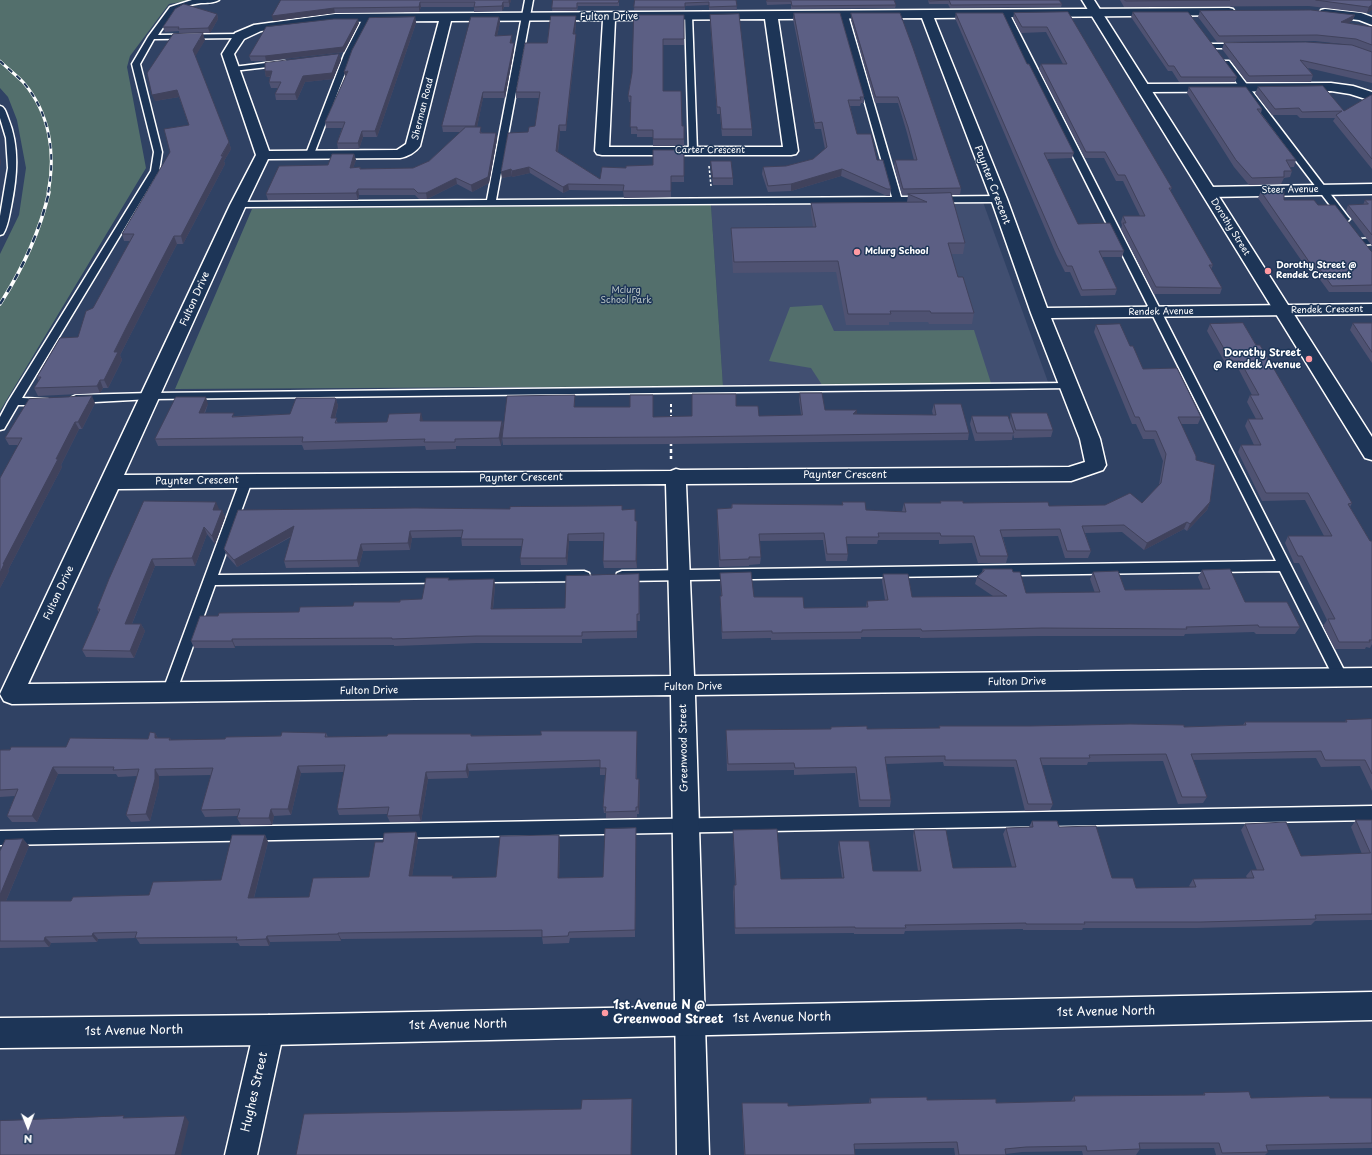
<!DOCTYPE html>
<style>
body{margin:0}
#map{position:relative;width:1372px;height:1155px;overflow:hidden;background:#304264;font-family:"Playpen Sans",sans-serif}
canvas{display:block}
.north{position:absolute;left:8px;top:1107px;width:40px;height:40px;-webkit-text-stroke:3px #1d3557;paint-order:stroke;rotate:179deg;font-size:11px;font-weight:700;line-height:16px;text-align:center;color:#fff}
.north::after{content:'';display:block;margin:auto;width:14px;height:18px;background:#fff;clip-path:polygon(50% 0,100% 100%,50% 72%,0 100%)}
</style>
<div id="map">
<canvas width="1372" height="1155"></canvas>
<div class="north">N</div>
</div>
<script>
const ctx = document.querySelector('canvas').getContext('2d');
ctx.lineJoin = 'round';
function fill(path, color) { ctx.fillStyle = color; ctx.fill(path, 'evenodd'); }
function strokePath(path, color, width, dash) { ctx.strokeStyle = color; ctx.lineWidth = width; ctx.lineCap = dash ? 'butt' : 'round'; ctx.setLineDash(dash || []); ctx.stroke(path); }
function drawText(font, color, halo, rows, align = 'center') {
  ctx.font = font + ' "Playpen Sans",sans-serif'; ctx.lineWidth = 3; ctx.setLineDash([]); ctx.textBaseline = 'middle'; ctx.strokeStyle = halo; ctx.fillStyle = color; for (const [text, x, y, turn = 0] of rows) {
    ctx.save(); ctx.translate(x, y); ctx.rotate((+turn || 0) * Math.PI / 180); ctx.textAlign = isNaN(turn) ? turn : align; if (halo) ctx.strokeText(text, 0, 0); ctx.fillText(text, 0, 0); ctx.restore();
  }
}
fill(new Path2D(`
 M983 202 1048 382 723 386 711 205Z`), '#414f71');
fill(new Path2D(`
 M0 0H193L169 4 130 56 127 67 146 168 0 411V254L19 215 26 168 17 120 8 97 0 88Z
 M711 205 723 386 175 389 252 209Z
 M822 305 834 331 974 330 991 383 822 385 811 368 769 361 790 307Z`), '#536f6c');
const lane = new Path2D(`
 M192 0H219C214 3 206 3 201 3 176 6 171 16 158 35L239 34 243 36 239 38 154 39 140 64 162 152 159 171 22 398 48 399 50 401 48 403 44 405H18L4 429 0 430V417L8 402 151 171 154 152 132 64 148 37 170 7Z
 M525 0H533L496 200 892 197 840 15 844 13 848 15 901 197 999 196 1004 199 999 202 235 207 233 205 238 202 487 200Z
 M1002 11H1005L1009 13 1348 678 1346 682 1341 684 1336 682 1280 571 622 581 617 579 616 576 617 573 622 571 1276 561 1001 13Z
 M685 13H691L692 15 697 151 693 154 689 151Z
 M364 16H367L371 18 352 55 314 154 310 157 307 156 306 154 344 55Z
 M1210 44H1240L1244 46 1240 48H1210Z
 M282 61H285V65L233 71 229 69 233 67Z
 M1223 61H1229L1348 217 1350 219 1348 221H1342L1223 65Z
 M0 106C5 107 6 113 8 118 20 147 17 177 11 207 9 216 8 226 3 234L0 235V216L8 168 6 138 0 118Z
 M1372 238V244L1361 245 1356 242 1361 239Z
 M1068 383 1072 384 1074 386 1072 388 151 399 76 403 72 401 70 399 72 397 76 395 151 393Z
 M246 477 250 478 252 481 218 575 584 571 589 573 590 576 589 579 584 581 215 585 176 693 174 697 169 699 164 697 162 693 240 481 242 478Z
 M1372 806V820L0 845V831Z`);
const street = new Path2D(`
 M1229 8 1233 9 1235 12 1233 15 934 18 1007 199 1047 308 1372 304V314L1051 318 1100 439 1106 465 1103 470 1071 481 686 484 694 676 1372 668V686L695 695 709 1155H677L671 695 12 704 4 701 0 694 230 205 256 155 222 54 235 33 254 25 335 14ZM922 18 991 199 1031 313 1080 439 1085 462 1069 467 680 470 676 469 671 471 124 475 246 205 268 159 400 158C407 157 416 152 420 146L451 21 603 20 595 151 597 154 602 155H791L796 154 798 151 778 19ZM765 19 783 147H609L615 20ZM439 21 406 144 397 150 269 151 234 54 244 39 261 31 335 22ZM666 484 671 676 28 684 118 489Z
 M1325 9 1361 13 1372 17V25L1359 20 1321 16 1319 13 1321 10Z
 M1331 83 1353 86 1372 92V101L1350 94 1331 91 1144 92 1139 91 1137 88 1139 85 1144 84Z
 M1372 184V194L1209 197 1204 195 1201 192 1204 189 1209 187Z
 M269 1015 280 1020 284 1030 257 1155H225L254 1030 258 1020Z`);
const secondary = new Path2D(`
 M1082 0H1094L1372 437V460L1365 458Z
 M1372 992V1020L269 1045 0 1048V1018L269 1015Z`);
strokePath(lane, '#fff', 3);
strokePath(street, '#fff', 3);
strokePath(secondary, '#fff', 3);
strokePath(new Path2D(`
 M709 166 711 186`), '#fff', 1.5, [2.5, 2]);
strokePath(new Path2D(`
 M671 404V419`), '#fff', 2, [3, 2.5]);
strokePath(new Path2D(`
 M671 442V459`), '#fff', 2.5, [4, 3]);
fill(lane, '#1d3557');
fill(street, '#1d3557');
fill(secondary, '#1d3557');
const railFar1 = new Path2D(`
 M0 61C7 68 16 75 23 82 50 113 56 154 48 193`);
const rail = new Path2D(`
 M0 304C22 270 40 231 49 192`);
strokePath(railFar1, '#fff', 3);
strokePath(rail, '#fff', 3.5);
strokePath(railFar1, '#1d3557', 2, [5.5]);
strokePath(rail, '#1d3557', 2.5, [7]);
fill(new Path2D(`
 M281 0H511L509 7H504L502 11 474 12V7H421L419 12 335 13 273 21Z
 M553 0H619V6H578L577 11H552Z
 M635 0H736L737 10H709V5L685 6V10H634Z
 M766 0H894L896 5 895 8 791 9V4L767 5Z
 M928 0H1059L1062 4 1061 7 950 8 948 4H929Z
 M1120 0H1372L1367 13 1309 6 1124 7Z
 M1200 11 1355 15 1352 21 1348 23 1372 27V83L1308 68 1313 75 1311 82H1247L1222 49 1224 43 1351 45 1315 41 1217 42 1198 17Z
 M1068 12 1172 188 1170 191 1213 265 1211 269 1222 288 1220 294H1154L1121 229 1122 225 1121 222 1123 216H1140L1123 181H1116L1104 158H1085L1039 69 1041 64H1063L1046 32 1021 33 1013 18 1014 13Z
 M1133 12 1237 77 1235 82H1179L1172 71H1168L1131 17Z
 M794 13 864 97V103H861L860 106H850L857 134 877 160 891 189 890 196H887L841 176 791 191 768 192 762 174 763 167 786 166 813 159 825 149 821 129H815L793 19Z
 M851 13 961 188 960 195H951L965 243 963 254H951L958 277 974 313 972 324H929L928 322H889V325H846L836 272 733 273 731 239V228L813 227 811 213V203L907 202 908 195H902L894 166 895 160H914L907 133 898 103H875L851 19Z
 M956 13 1027 64 1074 153 1072 158 1047 159 1078 224 1124 251 1122 257H1102L1117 289 1115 295 1081 296 1070 272H1065L1056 254 955 18Z
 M217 14 218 19 210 33H179V31L165 32 163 27Z
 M684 15V45H663V91L682 126H684V146H653V137H637V134H631V102H629L628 96 632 73Z
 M710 15 752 129V136H722L720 114H717L710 21Z
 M576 16V22L575 34H576V40L566 131H560L558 152 600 179 626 168 653 165 684 150V182H671V197L624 198 623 191 569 190 563 193 530 173 512 177V176L502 178 501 172 528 132 535 126 539 98H516V92L547 43Z
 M415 17 416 23 377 137H363L359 149H338L337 143 342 128H326L325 122Z
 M499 17 500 22 497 36 512 35V43H514V49L505 98H483L477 127 482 133 497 139 489 183 472 192 457 184 427 199H419L415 195H359L358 200H268L266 194 328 165 354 154 356 160 353 168 360 167 361 169 413 168 429 161 460 132H443L442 126Z
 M359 23 344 52 266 61H251L249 56Z
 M205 40 195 56 229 142 231 149 224 161 225 164 183 244H177L120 355 122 360 108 388H103L100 393 38 396 34 388 39 381 37 377 78 337 93 308 130 241H124L122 234 189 125 179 97 155 101Z
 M339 54 341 60 333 79 305 82 297 100H276L275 94 278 88H271L269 82 270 77H266L265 71Z
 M1189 87 1262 109 1261 113 1296 160 1294 167H1290L1292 171 1290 177 1284 178 1281 184 1249 185 1234 167 1187 93Z
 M1258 87 1344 111 1372 95V169L1333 121 1335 118H1300L1297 115H1272L1255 93Z
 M711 161 733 178V185H713L711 168Z
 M1261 191 1284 200 1318 205 1372 252V292H1329L1313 270H1308L1258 198Z
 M1365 200H1372V246L1346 211 1348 205H1363Z
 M1243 323 1352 503 1350 507 1370 541H1372V644L1370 648 1366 647 1365 649H1335L1323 626 1327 620 1299 563H1294L1285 543 1288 536H1324L1305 500 1262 501 1238 452 1241 445H1254L1245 426 1248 419H1256L1247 402 1250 395H1252L1238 368H1228L1207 331 1210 324Z
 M1353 323H1372V363L1350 330Z
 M1096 325 1130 346 1143 369 1201 417 1198 424H1181L1196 460 1210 502 1207 510 1187 531 1184 529 1144 550 1122 532 1085 533 1091 551 1088 558H1065L1058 536 1003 537 1008 556 1006 563H978L972 543 939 544V540H878L877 544H847L848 554 847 561H826L823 540 760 541 761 557 760 564 749 565V566L719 567 717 516V509L731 508 732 504 842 505V502L866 510 903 512 902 511 904 503H940V501L963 503 1049 506 1105 505 1142 503 1159 485 1163 461 1154 439H1143L1136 424H1132L1094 332Z
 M800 393 825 410H857V414L933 415 932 411 934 404 969 433 968 440 676 444 503 445 502 438 575 395V407L653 417 692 416 736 406 759 416 801 415 799 400Z
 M336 399 338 406 335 418 338 423 387 422 423 420V421H502L503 428 501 446H456V449L426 450 425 446 304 450 302 445 158 446 155 439 208 404 205 413 235 416 290 414Z
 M95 403 82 429H79L61 465 62 467 8 570 9 571 0 588 18 445H9L5 438Z
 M1011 413 1053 430 1051 437 1014 438 1013 434 1012 440 975 441 970 424 972 416 1010 420Z
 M219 509 218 510H222L225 517 215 544 207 534 195 566H155L132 624H141L145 631 134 658 86 657 82 650 99 613 97 609 109 579Z
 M510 509 622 510 635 521H637V568H604L603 561 604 541H569L567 565H521L520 558 522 546H462L461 537 412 538 410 550 363 551 359 567 286 568 284 561 291 537 237 567 227 556 224 549 238 510Z
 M983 569 1013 572 1026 593H1095L1090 579 1093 572 1125 590 1203 589 1198 577 1202 570 1245 602 1300 627 1295 634H1256L1254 632 1185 634 1184 636H1039L920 638V637H861V639L771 640V638L722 639 720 603V596H721L720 573 754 597 804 608 866 607 867 601 885 600 882 581 883 574 912 597 993 596 975 584 977 577 982 572Z
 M449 578V580L494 579 495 586 493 609 565 608 639 581 640 621H637V638L582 639V643H477L394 646V645L235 646V648H194L191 641 218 616 299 612 422 599Z
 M1372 719V791L1360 766 1321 767 1316 758 1193 760 1207 797 1203 803 1178 804 1163 761 1088 762 1087 765H1042L1053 804 1050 810 1025 811 1014 767 944 766 943 762 886 764 891 800 890 807H859L855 773 794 775V770L727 771 726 737V730L831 729V727L867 729 939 728V726L1184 727 1243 725 1245 722H1345L1346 720Z
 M637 731V779L640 786 639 814H637V818H606V813H604L603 807 605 775H600V767L469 771 468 778 428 779 421 822H390L387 816 388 814 339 815 337 809 344 772 301 773 291 815 274 816 272 825H241L237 818 238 816 205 817 201 810 211 775 159 776V786L150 821 131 822 126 815 137 776 118 777 116 774H58L37 822H12L7 816 15 796 0 797V750L66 747 148 739 155 733 158 738H170L171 740 225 739 326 733 328 737 541 735Z
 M1356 820H1372V920L1315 921 1311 925 1197 928H1083L1082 930H1023V929L905 931 904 934H854V933L735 934 733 892 734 885H735L733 836V830L781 879 842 878 838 848 839 841 873 871H918L913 836 914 830 953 868 1012 867 1003 834 1006 828 1029 827 1032 821 1059 827 1112 878 1136 888 1190 887 1189 886 1193 879 1247 878 1246 876 1251 870H1257L1241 830 1245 824 1301 856 1362 854 1351 827Z
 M636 828 635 937 570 938 569 943 543 944 542 937 341 939V941L270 942 269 946H240L238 943 140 944 136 938 98 939 97 942 51 943 49 947 0 948V851L23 839 29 846 6 901H71L149 895 221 880 265 835 268 842 254 898 309 897 369 877 383 842 416 832 418 839 412 876 453 878 496 877 560 842 559 878 603 877Z
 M1204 1093 1251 1098H1372V1148L1268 1150V1152L1265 1155H1216L1214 1148 1140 1149 1136 1155H1083L1082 1151 1022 1152 1006 1154V1155H955L954 1148 854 1149 855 1155H744L742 1109V1103L788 1106 869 1103 870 1098 996 1103 1071 1101 1074 1096 1203 1095Z`), '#4f5272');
fill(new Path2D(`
 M509 0H511L509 7Z
 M420 2 421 7 419 12V7Z
 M503 2 504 7 502 11V6Z
 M1372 5V10L1367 13 1369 7Z
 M334 8 335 13 273 21 272 16Z
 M217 14 218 19 210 33 208 28Z
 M1355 15 1352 21 1339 28 1341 22Z
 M576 16V22L574 40 573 34Z
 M415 17 416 23 377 137 375 131Z
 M499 17 500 22 496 41 495 36Z
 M358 19 359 23 344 52 266 61 265 56Z
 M203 33 205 40 195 57 193 50Z
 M576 34V40L566 131V125Z
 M512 35V41L511 49 510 43Z
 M514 43V49L505 98 504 92Z
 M339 54 341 60 333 79 305 82 297 100 295 94 303 76Z
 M265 71H272L273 76 266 77Z
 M348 71 345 77 344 72Z
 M177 90 179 97 155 101 152 95Z
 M483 92V98L476 132 475 126Z
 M559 125 560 131 557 157 556 151Z
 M362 131 363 137 359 149 358 143Z
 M496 133 497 139 489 183 472 192 471 185Z
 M229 142 231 149 224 161 225 164 183 244 181 236Z
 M354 154 356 160 351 174 350 168Z
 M0 157 1 162 0 167Z
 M529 167 530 173 512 177V171Z
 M511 169 512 176 502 178 501 172Z
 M842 169 841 176 791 191V184Z
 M456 178 457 184 427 199 426 193Z
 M568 184 569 190 563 193V187Z
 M358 189 359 195 358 200 356 193Z
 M174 236 177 244 120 355 122 360 108 388 104 380 114 352 127 326Z
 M100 380 103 388 100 393 97 386Z
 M575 395V414L574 407Z
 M92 396 95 403 82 429 78 422Z
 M206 397 208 404 201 420 199 413Z
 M336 399 338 406 333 425 331 418Z
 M857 410V416L853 414Z
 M421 413 423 420 421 428 420 421Z
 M502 421 503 428 501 446 499 438Z
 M75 422 79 429 61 465 62 467 8 570 9 571 0 588V573L3 564Z
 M216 502 219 509 215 518 213 510Z
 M1210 502 1207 510 1187 531 1190 524Z
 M222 510 225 517 215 544 212 536Z
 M637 521V568L636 561Z
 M1187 522 1184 529 1144 550 1147 543Z
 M294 526 297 533 237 567 234 560Z
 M204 527 207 534 195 566 192 558Z
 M410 531 412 538 410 550 408 543Z
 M568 534 569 541 567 565 566 558Z
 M361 544 363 551 359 567 357 560Z
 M152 559 155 566 129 631 125 624Z
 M494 579 495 586 492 616 491 609Z
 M141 624 145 631 134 658 130 651Z
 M232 639 235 646V648L232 641Z
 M155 733 159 740 155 738Z
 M467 764 469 771 468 778 466 771Z
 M298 766 301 773 291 815 288 809Z
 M53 767 58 774 37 822 32 816Z
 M155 769 159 776V786L150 821 146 814Z
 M426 772 428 779 421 822 419 815Z
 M639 779 640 786 639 814 638 807Z
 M271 809 274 816 272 825 269 818Z
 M416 832 418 839 411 883 409 876Z
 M265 835 268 842 252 905 248 898Z
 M559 835 560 842 559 885 558 878Z
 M23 839 29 846 3 908 0 904V895Z
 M93 933 98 939 97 942 92 936Z
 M338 933 341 939V941L338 934Z
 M267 936 270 942 269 946 266 939Z
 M45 937 51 943 49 947 44 941Z
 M632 1099 633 1104 632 1155H631Z
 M185 1116 189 1122 181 1155H175Z`), '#40425c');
const building = new Path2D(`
 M281 0H509V2H503L502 6 474 7 475 2H420L419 7 334 8 272 16Z
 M553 0H619L618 3H577V8H552Z
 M635 0H736L737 6 709 7V2L685 3V7H634Z
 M767 0H894L896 5 792 6 791 1H767Z
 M929 0H1059L1062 4 951 5 949 0 930 1Z
 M1125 0H1230L1126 1Z
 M1316 0H1372V5L1369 7Z
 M184 4 217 14 208 28 178 29 179 27H163L175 9Z
 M1311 10 1355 15 1341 22 1372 27V45L1356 39 1317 35 1219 36 1200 11Z
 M1068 12 1172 188H1169L1213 265H1209L1222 288 1156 287 1123 223H1126L1123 216H1145L1125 175H1118L1105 152H1086L1041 64H1067L1047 27H1022L1014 13Z
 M1133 12H1188L1237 77H1181L1174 66H1169Z
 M794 13H840L864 97H860L861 100H848L857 134H871L877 160H883L891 189H887L842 169 791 184 768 186 763 167 786 166 813 159 827 147 822 122 815 123Z
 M851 13H900L913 48 961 188 903 189 895 160H917L908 127 898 97H876Z
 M956 13H1003L1027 64H1029L1074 153H1044L1078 224 1110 223 1124 251H1099L1117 289 1082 290 1072 266H1067L1058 248Z
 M739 14 752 129H722L720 107H717L710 15Z
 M634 15H684V39H663V91H681L682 126H684V139H653V130H637V127H630L631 96H628L632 73Z
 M551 16H576L573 34H576L566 125H559L556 151 600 179 602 167 626 168V166L653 165V150H684V176H671V191H623L624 185 568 184 563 187 529 167 512 171 511 169 501 172 508 133 528 132 529 127 535 126 540 92H516L525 43H547Z
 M415 17 375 131H362L358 143H337L345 122H325L348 71 344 72 352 50 369 18Z
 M471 17H499L495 36 512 35 510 43H514L504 92H483L475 126H442Z
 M334 19H358L343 47 265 56H249L266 27Z
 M203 33 193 50 229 142 221 156H223L181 236H174L127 326 114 352H118L104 380H100L97 386 34 388 41 377H37L60 338 78 337 86 311 93 308 134 234H122L170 152 164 129 189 125 177 90 152 95 147 73 173 34Z
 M1306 42 1352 45 1372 52V76L1300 60 1313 75 1249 76 1224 43Z
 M339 54 332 73 303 76 295 94H275L281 82H269L272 71H265V63Z
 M1323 86 1344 111 1371 95H1372V159L1336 115 1342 111 1302 112 1299 108 1275 109 1258 87Z
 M1189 87H1246L1262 109H1257L1296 160H1286L1292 171H1284V177L1252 178 1236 160Z
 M466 127H481L480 133H496L488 177 471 185 456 178 426 193H418L414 189H358L356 193 266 194 279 166 328 165 332 154H354L350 168 360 167V169L413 168 429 161Z
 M711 161H731L733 178H713Z
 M1261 191H1284V200H1314L1318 205H1335L1371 251 1372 252V285L1332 286 1316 264H1311Z
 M951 193 965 243H948L958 277H963L974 313H931L930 311H890L891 314H848L838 261 734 262 731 228 816 227 811 203 927 202 908 194Z
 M1365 200H1372V235L1348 205 1368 204Z
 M1243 323 1256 345H1260L1352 503 1348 504 1370 541H1372V640H1369L1370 642H1339L1328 619H1335L1302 556H1298L1288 536H1332L1308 493H1266L1241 445H1261L1248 419H1263L1250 395H1259L1240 361H1231L1210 324Z
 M1353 323H1372V352Z
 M1120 324 1130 346H1133L1143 369 1177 368 1201 417H1178L1196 456V460L1215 465 1210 502 1190 524 1187 522 1147 543 1124 525 1082 526 1091 551H1067L1060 529 1000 530 1008 556H980L974 536H941L940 533H878L879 537H846L848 554H827L824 533 759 534 761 557H749V559L720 560 717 509 732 508V504L843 505 842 502H865L866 510 906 512 904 503H941L940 501H963V503L1048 502 1049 506 1105 505 1130 493 1142 503 1161 483 1166 454 1156 431H1145L1139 417H1135L1096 325Z
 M800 393H822L825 410H857L853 414 936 415 934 404H961L969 433 676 437 502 438 507 396 575 395 574 407H630V395H653V417L692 416V394H736V406H758L759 416 802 415Z
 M92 396 78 422H75L56 459H58L3 564H4L0 573V478L22 438H5L29 399Z
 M176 397H206L199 413H234L232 417 290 414 296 398H335L336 399 331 418H337L335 423 387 422 389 414 421 413 420 421H502L499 438 455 439V442H424L425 439 302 442 303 437 155 439Z
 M1011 413H1047L1053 430H1016Z
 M972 416H1008L1014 433H977Z
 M144 501 216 502 213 510H222L212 536 204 527 192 558 152 559 125 624H141L130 651 82 650 100 609H97L109 579Z
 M622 506V510L635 509V521H637L636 561H603L604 533 568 534 566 558H520L523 539H461L463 530 410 531 408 543 361 544 357 560 284 561 294 526 234 560 224 549 238 510 415 508 510 509V507Z
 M983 569H1012L1013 572H1020L1026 593 1100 592 1093 572 1118 571 1125 590 1210 589 1202 570 1230 569 1245 602H1287L1300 627H1259L1258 625 1186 627 1187 629 1042 628 922 631 921 629 862 630V632L772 633V631L722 632 720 596H722L720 573 751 572 754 597H803L804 608 868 607 867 601 888 600 883 574H908L912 597 1007 596 977 577 984 571Z
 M639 574V614H637V631L582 632V636H476L392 639V638L232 639V641H191L200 616H218L219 613 299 612 300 607 353 606 354 602H400V600L422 599 426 578H449L448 580 494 579 491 609 565 608 566 576Z
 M1372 719V774L1365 760H1325L1321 751 1191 754 1207 797H1182L1166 754 1089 755 1090 758H1040L1053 804H1028L1016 760H945V756L885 757 891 800H860L856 767 795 768 794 763 728 764 726 730 831 729V727L867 726V729L940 728 939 726H1030L1130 724 1184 725V727L1246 725 1245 722H1347L1346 720Z
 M541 731H637L636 779H639L638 807H636V811L605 812 606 807H603L606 768H600V760L467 764 466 771 426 772 419 815 387 816 389 807 337 809 345 765 298 766 288 809H271L269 818H237L240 809 201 810 213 768 155 769V779L146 814 126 815 139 769 113 770 114 767H53L32 816H7L18 789 0 790V750H10L11 747H66L70 738 148 739 150 732 155 733V738H170L169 740 225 739 226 737 281 736 282 732 326 733 325 737 387 736 388 734H471V736L541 735Z
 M1356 820H1372V914L1315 915 1316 919 1201 922H1084L1085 924H1026V923L905 925 906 928H855V927L735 928 734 885H736L733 830 777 829 781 879 844 878 839 841H869L873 871H921L914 830H946L953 868 1016 867 1006 828 1033 827 1032 821H1057L1059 827 1096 826 1112 878H1133L1136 888 1196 887 1193 879 1254 878 1251 870H1264L1245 824 1286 822 1301 856 1370 853Z
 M636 828 635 930 569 932 568 936 542 937V930L338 933V934L267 936 266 939 236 940 237 937 135 938 137 932 93 933 92 936 45 937 44 941H0V901H71L73 897 149 895 153 882 221 880 232 835H265L248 898 309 897 313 878 369 877 375 842H383L384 833 416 832 409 876H453L452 878 496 877 500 836 559 835 558 878 603 877 605 829Z
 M23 839 0 895V851L5 840Z
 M1249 1092 1251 1098 1329 1096 1330 1098H1372V1143L1266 1145 1268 1152 1222 1153 1219 1143H1139L1140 1149 1087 1151 1086 1146 1026 1147 1005 1149 1006 1155H959L957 1142 854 1144 855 1155H745L742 1103H788V1106L871 1103 870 1098 927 1097V1100L996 1099V1103L1075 1101 1074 1096 1205 1095 1204 1093Z
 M632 1099 631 1155H296L304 1114 581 1109 582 1100Z
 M124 1116 123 1118 185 1116 175 1155H0V1121Z`);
fill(building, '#5c5f84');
strokePath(building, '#40425c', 1);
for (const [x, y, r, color] of [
 [857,252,4,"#ff9aa2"],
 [1268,271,4,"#ff9aa2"],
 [1309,359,4,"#ff9aa2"],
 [605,1013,4,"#ff9aa2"]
]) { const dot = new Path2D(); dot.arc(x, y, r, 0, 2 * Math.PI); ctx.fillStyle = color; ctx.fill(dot); strokePath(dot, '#1d3557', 1.5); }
drawText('9px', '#fff', '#1d3557', [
 ["Sherman Road",423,109,-76],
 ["Carter Crescent",710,151],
 ["Steer Avenue",1290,190,-1],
 ["Dorothy Street",1230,227,58],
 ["Rendek Crescent",1327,310,-1],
 ["Rendek Avenue",1161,312,-1]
]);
drawText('bold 9px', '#fff', '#1d3557', [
 ["Mclurg School",865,252],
 ["Dorothy Street @",1276,266],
 ["Rendek Crescent",1276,276]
], 'left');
drawText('9px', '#bac5c4', '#1d3557', [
 ["Mclurg",626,291],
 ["School Park",626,301]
]);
drawText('10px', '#fff', '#1d3557', [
 ["Fulton Drive",609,17,-1],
 ["Paynter Crescent",992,185,69],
 ["Fulton Drive",195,299,-66],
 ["Paynter Crescent",845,475],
 ["Paynter Crescent",521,478,-1],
 ["Paynter Crescent",197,481,-1],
 ["Fulton Drive",59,593,-65],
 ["Fulton Drive",1017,682,-1],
 ["Fulton Drive",693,687,-1],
 ["Fulton Drive",369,691,-1],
 ["Greenwood Street",684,748,-91]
]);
drawText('bold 10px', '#fff', '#1d3557', [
 ["Dorothy Street",1301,353],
 ["@ Rendek Avenue",1301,365]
], 'right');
drawText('bold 12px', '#fff', '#1d3557', [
 ["1st Avenue N @",613,1006],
 ["Greenwood Street",613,1020]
], 'left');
drawText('12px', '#fff', '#1d3557', [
 ["1st Avenue North",1106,1012,-1],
 ["1st Avenue North",782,1018,-1],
 ["1st Avenue North",458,1025,-1],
 ["1st Avenue North",134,1031,-1],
 ["Hughes Street",255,1092,-77]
]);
</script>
